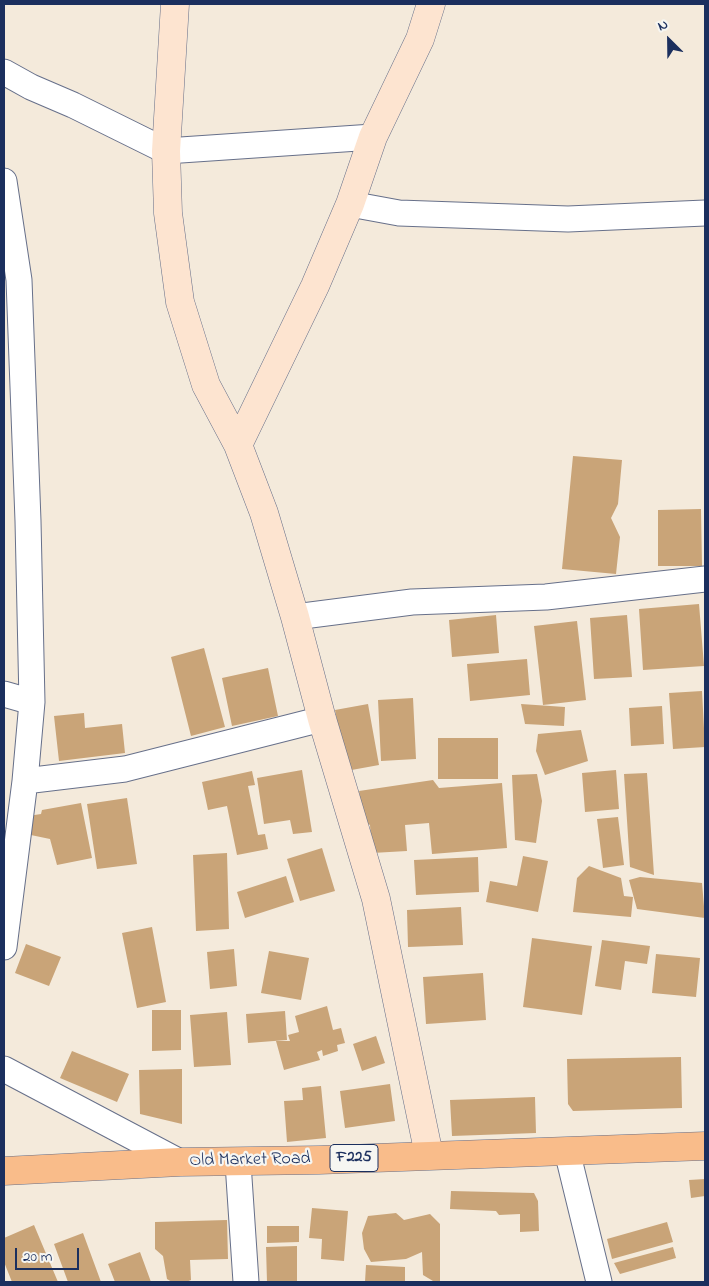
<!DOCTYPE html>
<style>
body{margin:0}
#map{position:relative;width:709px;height:1286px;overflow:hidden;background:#f4eadb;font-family:"Indie Flower",sans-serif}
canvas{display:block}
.frame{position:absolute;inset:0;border:5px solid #1b2f5e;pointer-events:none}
.north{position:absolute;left:644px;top:15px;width:50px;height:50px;-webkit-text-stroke:4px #f6f6f2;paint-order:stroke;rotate:337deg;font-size:14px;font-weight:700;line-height:20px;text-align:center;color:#1b2f5e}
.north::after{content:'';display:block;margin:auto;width:18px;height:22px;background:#1b2f5e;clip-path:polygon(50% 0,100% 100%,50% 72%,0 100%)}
.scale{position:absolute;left:15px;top:1248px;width:64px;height:22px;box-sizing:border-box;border:2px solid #1b2f5e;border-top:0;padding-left:6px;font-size:15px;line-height:18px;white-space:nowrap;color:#1b2f5e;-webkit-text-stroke:4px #f6f6f2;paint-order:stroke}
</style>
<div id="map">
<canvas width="709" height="1286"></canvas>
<div class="frame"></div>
<div class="north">N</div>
<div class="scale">20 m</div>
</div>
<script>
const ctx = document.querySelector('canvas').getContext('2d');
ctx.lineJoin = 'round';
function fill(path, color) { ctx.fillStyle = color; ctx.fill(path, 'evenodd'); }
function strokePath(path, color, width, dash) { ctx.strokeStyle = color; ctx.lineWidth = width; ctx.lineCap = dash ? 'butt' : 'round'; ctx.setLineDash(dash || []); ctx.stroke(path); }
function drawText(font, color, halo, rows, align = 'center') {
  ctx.font = font + ' "Indie Flower",sans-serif'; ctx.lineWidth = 4.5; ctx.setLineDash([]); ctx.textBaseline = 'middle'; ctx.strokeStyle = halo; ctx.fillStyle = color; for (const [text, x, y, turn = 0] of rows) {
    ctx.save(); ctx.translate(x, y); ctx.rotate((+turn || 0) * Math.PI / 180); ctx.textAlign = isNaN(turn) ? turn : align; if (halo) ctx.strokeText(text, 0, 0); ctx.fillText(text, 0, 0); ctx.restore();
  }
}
fill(new Path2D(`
 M573 456 622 460 618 504 611 518 620 537 616 574 562 569Z
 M701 509 702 566H658V510Z
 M699 604 704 666 643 670 639 609Z
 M496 615 499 653 452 657 449 620Z
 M627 615 632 677 594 679 590 618Z
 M577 621 586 700 543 705 534 626Z
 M204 648 225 727 191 736 171 657Z
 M527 659 530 695 470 701 467 664Z
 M268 668 278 716 232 726 222 678Z
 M702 691 705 747 673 749 669 693Z
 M413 698 416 759 381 761 378 700Z
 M368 704 379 765 346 771 335 710Z
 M521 704 565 707 564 726 525 724Z
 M662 706 664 744 631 746 629 708Z
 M84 713 85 728 122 724 125 753 59 761 54 716Z
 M581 730 588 761 545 775 536 751 538 734Z
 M438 738H498V779H438Z
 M302 770 312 832 293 834 290 820 264 824 257 778Z
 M616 770 619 809 585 812 582 773Z
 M252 771 255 785 248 786 258 835 265 834 268 849 237 855 227 806 208 810 202 782Z
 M647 773 654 875 630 867 624 774Z
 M537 774 542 801 536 843 515 840 512 775Z
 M433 780 439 788 502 783 507 848 432 854 429 823 405 825 407 851 372 853 370 825 363 821 359 791Z
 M127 798 137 864 97 869 87 804Z
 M81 803 92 858 57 865 50 839 26 834 28 816 41 814 42 810Z
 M618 817 624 865 603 868 597 819Z
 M322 848 335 891 300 901 287 859Z
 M227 853 229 929 196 931 193 855Z
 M523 856 548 861 538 912 486 902 490 881 517 886Z
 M478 857 479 892 416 895 414 860Z
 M589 866 621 878 624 896 633 897 631 917 573 912 577 878Z
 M286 876 294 902 245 918 237 892Z
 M640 877 702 883 705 918 637 909 629 880Z
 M461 907 463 945 408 947 407 910Z
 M152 927 166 1002 137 1008 122 933Z
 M532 938 592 946 582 1015 523 1007Z
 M602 940 650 946 647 964 625 961 621 990 595 986Z
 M26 944 61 957 49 986 15 973Z
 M234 949 237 986 210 989 207 952Z
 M269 951 309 958 301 1000 261 993Z
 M656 954 700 958 696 997 652 993Z
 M483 973 486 1020 426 1024 423 977Z
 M327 1006 333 1030 341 1028 345 1043 337 1045 338 1051 323 1056 322 1050 317 1052 320 1060 284 1070 276 1041H290L288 1035 299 1032 295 1016Z
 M152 1010H181V1050L152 1051Z
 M285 1011 287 1040 248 1043 246 1014Z
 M227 1012 231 1065 194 1067 190 1015Z
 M376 1036 385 1063 362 1071 353 1044Z
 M72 1051 129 1074 117 1102 60 1078Z
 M681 1057 682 1108 573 1111 568 1104 567 1059Z
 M182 1069V1124L140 1114 139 1070Z
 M390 1084 395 1121 345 1128 340 1091Z
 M321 1086 326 1138 287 1142 284 1101 303 1100 302 1088Z
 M535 1097 536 1133 452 1136 450 1100Z
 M705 1179V1196L691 1198 689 1180Z
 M451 1191 534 1193 538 1201 539 1231 520 1232V1214L499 1215 496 1211 450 1209Z
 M312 1208 348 1211 344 1261 321 1259 322 1239 309 1238Z
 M396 1213 404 1220 430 1214 440 1224V1281H433L423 1275 422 1252 406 1259 371 1262 364 1249 362 1233 368 1216Z
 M227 1220 228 1259 190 1260 191 1280 186 1282H172L167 1279 163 1256 155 1249V1222Z
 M667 1222 673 1242 612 1259 607 1239Z
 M34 1225 58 1282H12L4 1262V1238Z
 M267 1226H299V1242L267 1243Z
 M83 1233 101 1282H68L54 1244Z
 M297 1246V1282H267L266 1247Z
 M673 1247 676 1258 620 1274 614 1263Z
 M140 1252 151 1282H115L108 1264Z
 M366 1265 405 1267V1282H365Z`), '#c9a478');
const street = new Path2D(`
 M4 72 31 87 73 105 166 151 373 137
 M4 181 19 280 28 521 32 702 25 781 4 947
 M350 204 399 213 568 219 705 213
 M295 617 412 602 546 597 705 579
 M4 694 32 702
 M25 781 125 769 322 719
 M4 1069 180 1162
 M567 1151 599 1282
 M238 1163 246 1282`);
const secondary = new Path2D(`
 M175 4 166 151 168 213 180 302 206 385 238 445 264 513 295 617 322 719 376 899 429 1155
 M238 445 315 286 350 204 373 137 420 39 431 4`);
const primary = new Path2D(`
 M4 1171 180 1162 319 1160 705 1146`);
strokePath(street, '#67708a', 27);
strokePath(secondary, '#67708a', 29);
strokePath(primary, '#67708a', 29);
strokePath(street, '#fff', 25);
strokePath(secondary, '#fde4d0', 28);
strokePath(primary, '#f9bc8a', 28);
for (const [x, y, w] of [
 [354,1158,48]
]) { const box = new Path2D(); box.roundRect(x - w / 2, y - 13.5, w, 27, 4); ctx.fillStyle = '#f6f6f2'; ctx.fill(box); strokePath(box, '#1b2f5e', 1); }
drawText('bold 16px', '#1b2f5e', null, [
 ["F225",354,1158]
]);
drawText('18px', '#1b2f5e', '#f6f6f2', [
 ["Old Market Road",250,1161,-1]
]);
</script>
